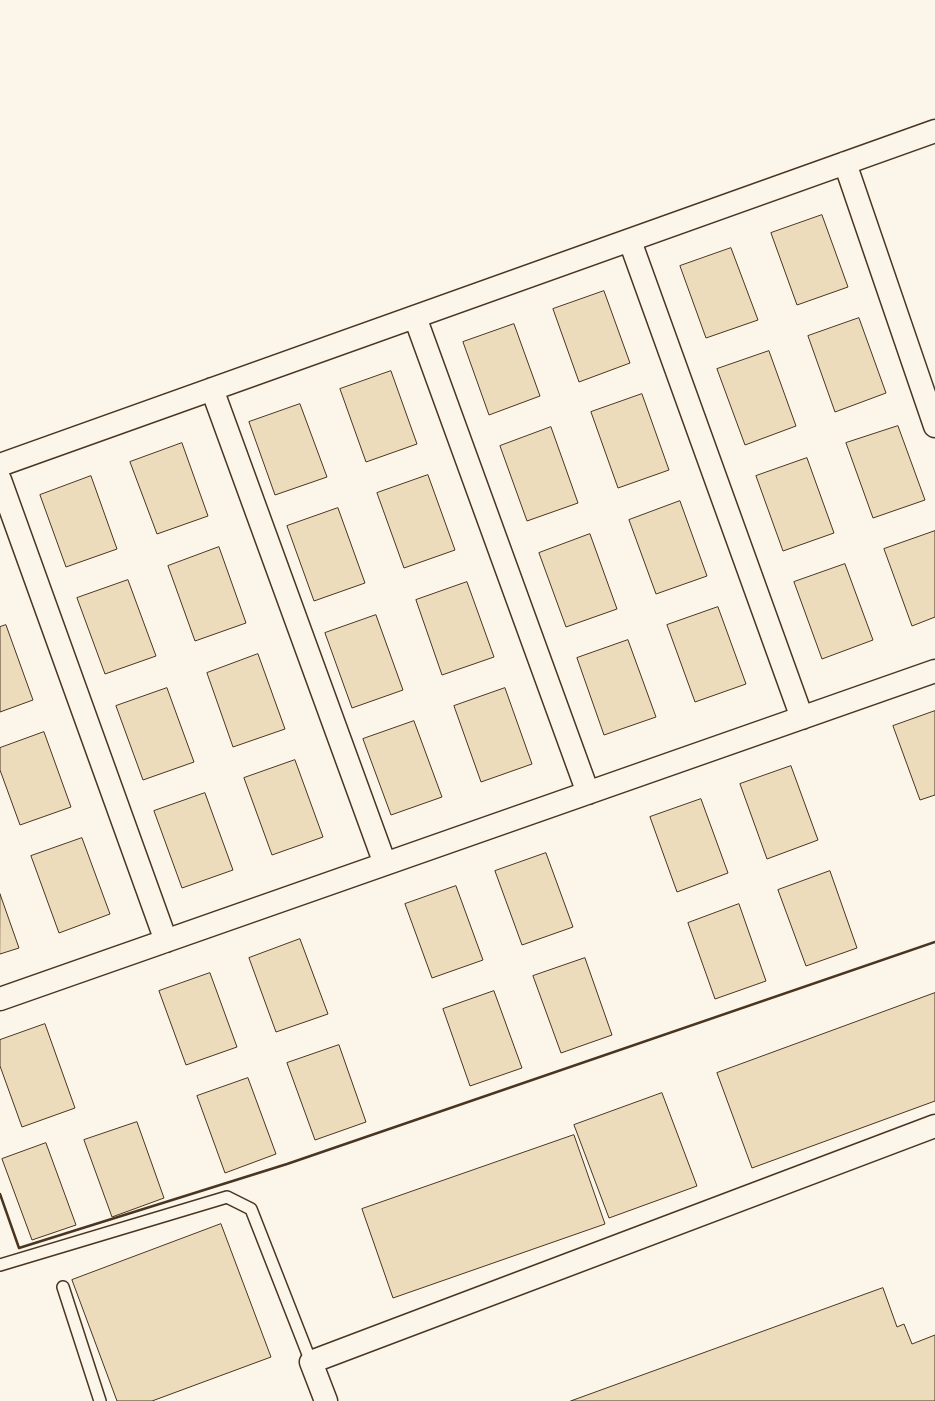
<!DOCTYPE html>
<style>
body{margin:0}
canvas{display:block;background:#fbf6e9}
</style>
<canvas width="935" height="1401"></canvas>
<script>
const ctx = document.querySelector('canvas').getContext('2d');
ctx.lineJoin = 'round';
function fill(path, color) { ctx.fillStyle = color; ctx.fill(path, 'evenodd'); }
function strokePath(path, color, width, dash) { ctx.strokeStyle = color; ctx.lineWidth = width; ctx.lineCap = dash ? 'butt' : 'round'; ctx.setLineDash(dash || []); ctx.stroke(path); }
const building = new Path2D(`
 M822 215 848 287 797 305 771 233Z
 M731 248 758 320 706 338 680 266Z
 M604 291 630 363 579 382 553 309Z
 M859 318 886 393 835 412 808 336Z
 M514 324 540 396 489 415 463 342Z
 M769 351 796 426 745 445 717 369Z
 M391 371 417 444 366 462 340 389Z
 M642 394 669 470 618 488 591 412Z
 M300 404 327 477 275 495 249 422Z
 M898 426 925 500 873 518 846 443Z
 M551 427 578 503 527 521 500 446Z
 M182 443 208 516 157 534 130 462Z
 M807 458 834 533 783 551 756 476Z
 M428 475 455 550 404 568 377 493Z
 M91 476 117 549 66 567 40 495Z
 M680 501 707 576 656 594 629 520Z
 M338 508 365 583 314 601 287 526Z
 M935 531V617L912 626 884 549Z
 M590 534 617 609 566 627 539 553Z
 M219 547 246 623 195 641 168 566Z
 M845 564 873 640 822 659 794 582Z
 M128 580 156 656 105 674 77 598Z
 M467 582 494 657 442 675 416 600Z
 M718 607 746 684 695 702 667 625Z
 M376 615 403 690 352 708 325 633Z
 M6 625 33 700 0 712V627Z
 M628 640 656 717 604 735 577 658Z
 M258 654 285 729 233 747 207 673Z
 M167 688 194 762 143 780 116 706Z
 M505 688 532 764 481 782 454 706Z
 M935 711V795L920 800 893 726Z
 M414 721 442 797 391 815 363 739Z
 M44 732 71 807 20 825 0 770V748Z
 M295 760 323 837 272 855 244 778Z
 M791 766 818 840 767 859 740 784Z
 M205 793 233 870 182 888 154 811Z
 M701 799 728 873 677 892 650 817Z
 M82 838 110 914 59 933 31 856Z
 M546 853 573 927 522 945 495 871Z
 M830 871 857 948 806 966 778 890Z
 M456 886 483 960 432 978 405 904Z
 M0 894 19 948 0 954Z
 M739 904 766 981 715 999 688 923Z
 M300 939 328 1014 276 1032 249 958Z
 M585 958 612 1035 561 1053 533 976Z
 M210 973 237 1047 186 1065 159 991Z
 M494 991 522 1068 470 1086 443 1009Z
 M935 993V1101L752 1168 717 1073Z
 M45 1024 75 1108 22 1127 0 1066V1040Z
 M339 1045 366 1122 315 1140 287 1063Z
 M248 1078 276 1154 225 1173 197 1096Z
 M662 1093 697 1186 609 1218 574 1125Z
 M137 1122 164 1198 112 1217 84 1140Z
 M574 1135 605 1224 393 1298 362 1209Z
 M46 1143 76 1225 32 1240 2 1159Z
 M221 1224 271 1357 152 1401H117L72 1280Z
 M883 1288 897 1327 904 1324 912 1344 935 1335V1401H571Z`);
fill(building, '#ecdcbc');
strokePath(building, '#4a3520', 1);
const service = new Path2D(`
 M0 1265 227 1197 251 1209 311 1362
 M63 1287 100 1401`);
const minor = new Path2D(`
 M845 163 935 426
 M630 241 802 718
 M415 317 588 793
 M212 389 385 864
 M0 465 935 131
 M0 480 166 941
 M0 999 935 671
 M326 1401 311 1362 935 1126`);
strokePath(service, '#4a3520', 14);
strokePath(minor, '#4a3520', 25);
strokePath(service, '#fbf6e9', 11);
strokePath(minor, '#fbf6e9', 22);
strokePath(new Path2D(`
 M0 1194 19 1248 287 1164 935 942`), '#4a3520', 2.5);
</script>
